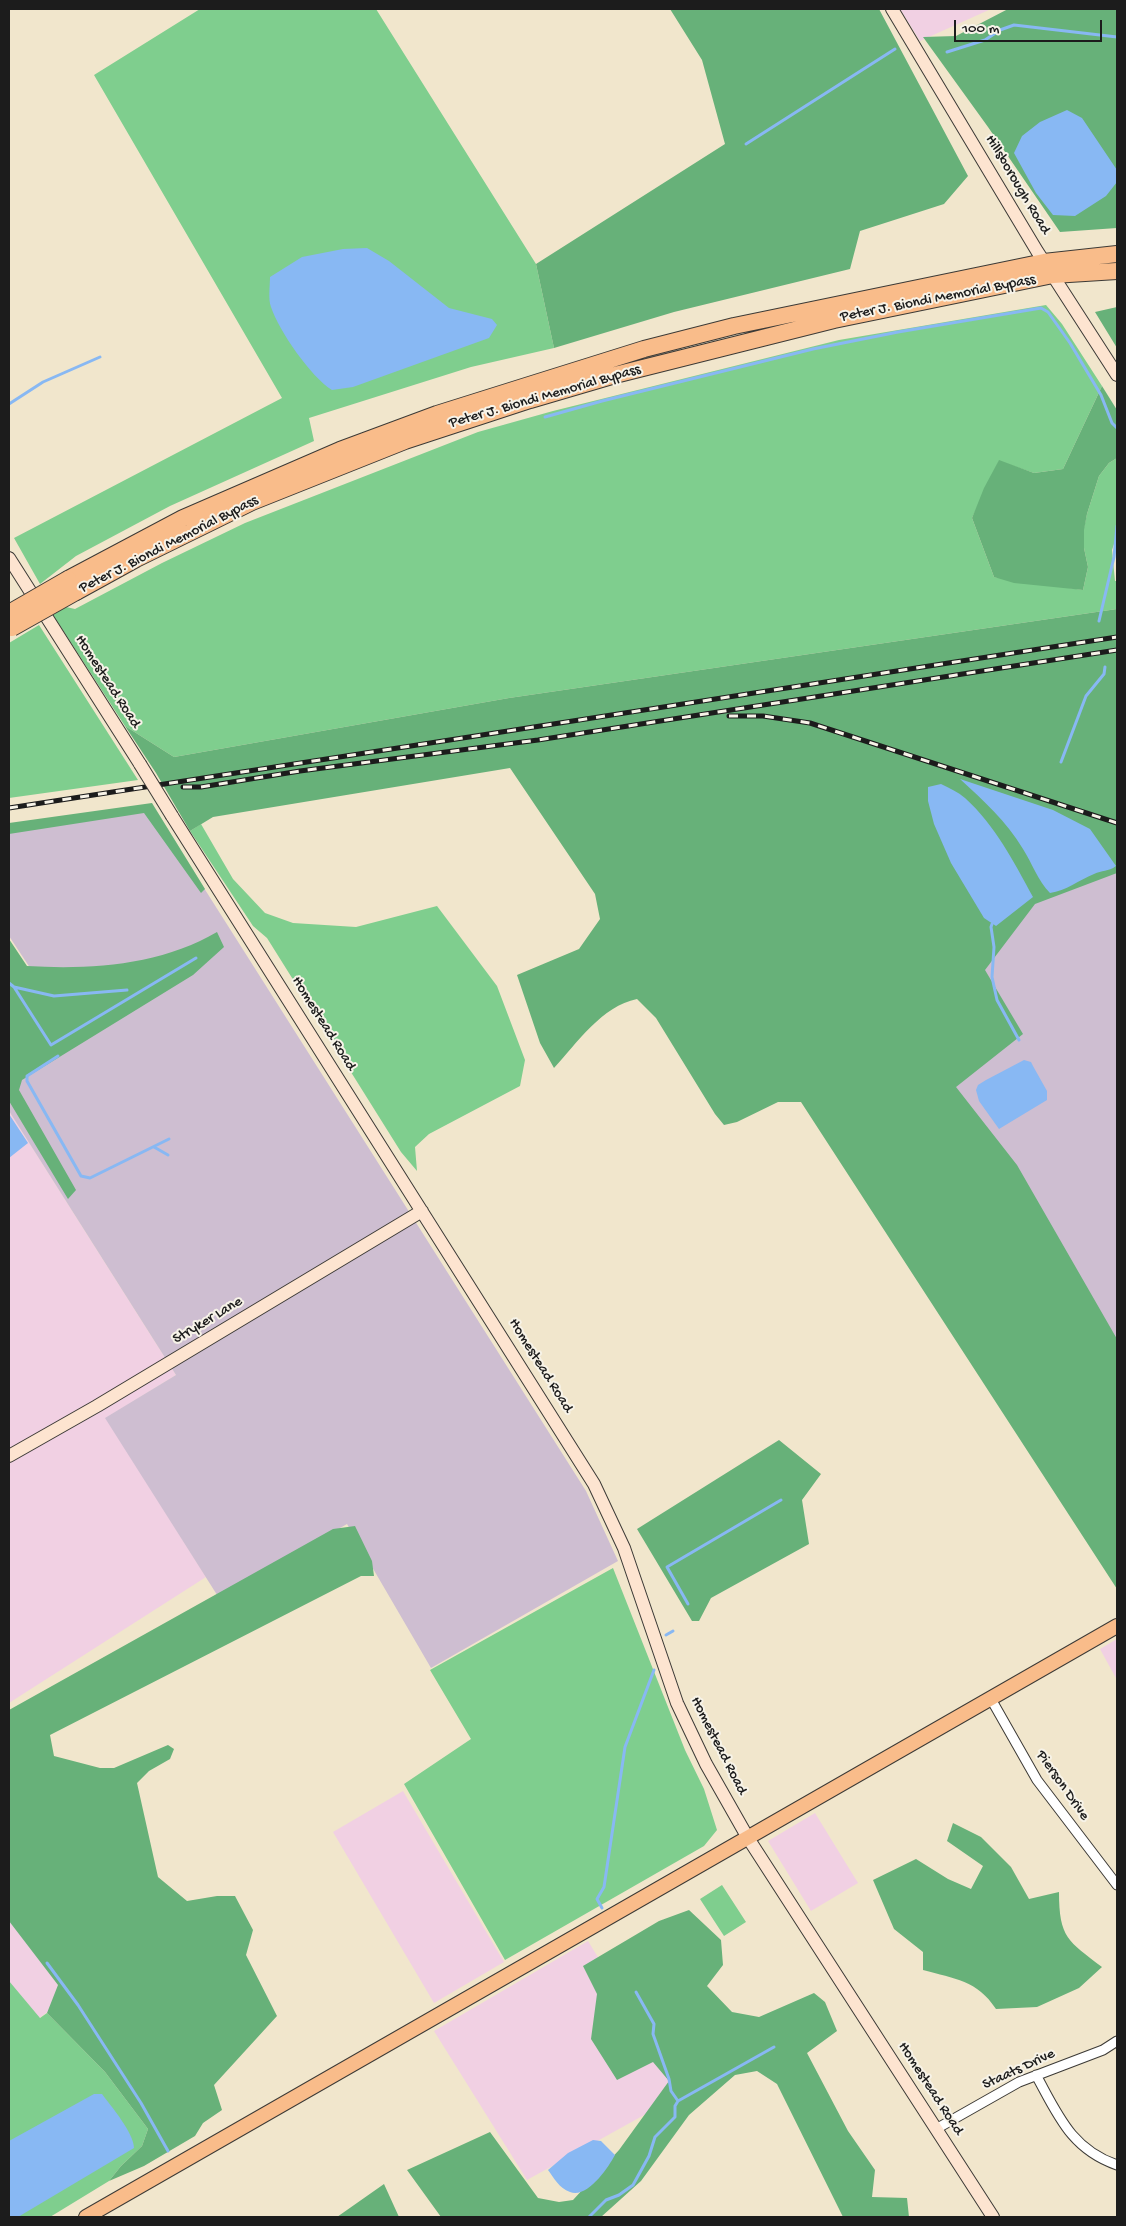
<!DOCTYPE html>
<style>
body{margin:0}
#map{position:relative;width:1126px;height:2226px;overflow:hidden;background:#f1e6cc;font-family:"Gochi Hand",sans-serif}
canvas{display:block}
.frame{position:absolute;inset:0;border:10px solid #1c1c1c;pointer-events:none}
.scale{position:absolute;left:954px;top:20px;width:148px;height:22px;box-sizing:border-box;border:2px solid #1c1c1c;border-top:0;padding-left:6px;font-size:15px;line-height:18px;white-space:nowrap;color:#1c1c1c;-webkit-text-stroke:4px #f7f3e8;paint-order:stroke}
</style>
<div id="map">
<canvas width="1126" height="2226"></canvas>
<div class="frame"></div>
<div class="scale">100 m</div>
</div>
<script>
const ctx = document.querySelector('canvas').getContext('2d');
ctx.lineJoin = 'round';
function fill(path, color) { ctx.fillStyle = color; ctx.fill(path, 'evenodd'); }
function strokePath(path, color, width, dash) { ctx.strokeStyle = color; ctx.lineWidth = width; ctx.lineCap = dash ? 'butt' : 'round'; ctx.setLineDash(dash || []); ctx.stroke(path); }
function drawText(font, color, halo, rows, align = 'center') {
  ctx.font = font + ' "Gochi Hand",sans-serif'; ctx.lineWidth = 4; ctx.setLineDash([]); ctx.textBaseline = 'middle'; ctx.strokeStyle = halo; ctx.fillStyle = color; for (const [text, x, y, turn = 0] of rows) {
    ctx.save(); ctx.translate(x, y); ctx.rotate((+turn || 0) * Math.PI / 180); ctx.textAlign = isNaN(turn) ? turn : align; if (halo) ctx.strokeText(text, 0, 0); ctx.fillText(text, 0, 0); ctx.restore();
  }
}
fill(new Path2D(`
 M900 9H991L920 41Z
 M9 1111 176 1375 106 1418 206 1577 9 1703Z
 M1117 1639V1680L1100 1649Z
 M403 1791 504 1962 434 2003 333 1832Z
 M815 1813 858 1883 811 1911 768 1841Z
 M9 1914 72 1995 9 2039Z
 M588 1941 682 2094 527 2180 434 2031Z`), '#f1d0e3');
fill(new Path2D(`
 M152 806 586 1491 618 1561 431 1668 347 1524 219 1598 105 1418 176 1375 9 1111V1084L77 1039 9 936V829Z
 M1117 850V1367L946 1078 967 942Z`), '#cebed1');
fill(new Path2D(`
 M200 9H376L536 264 554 348 471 367 309 418 314 441 170 506 76 556 40 584 14 538 282 398 94 75Z
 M1046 305 1062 324 1102 386 1063 469 1034 473 999 461 972 518 994 577 1083 590 1088 567 1084 548 1083 532 1087 514 1099 476 1109 463 1117 458V535L1112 550 1115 581H1117V609L509 698 174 757 125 726 53 615 66 607 75 609 162 563 245 523 478 432 553 411 839 340Z
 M39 625 138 780 9 798V643Z
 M201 824 233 879 265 913 293 923 356 927 437 906 497 986 525 1060 520 1086 429 1134 415 1147 417 1171 401 1152 267 938 253 926 190 831Z
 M613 1568 685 1750 704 1789 717 1830 704 1846 505 1960 404 1784 471 1739 430 1670Z
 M722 1885 746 1922 724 1936 700 1899Z
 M9 1981 40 2018 47 2013 105 2072 148 2129 142 2146 121 2166 109 2181 50 2217H9Z`), '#7fce8e');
fill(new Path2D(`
 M670 9H879L968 176 944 204 860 231 850 269 674 312 554 348 536 264 725 144 702 60Z
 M1008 9H1117V228L1060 232 988 127 923 37 956 36Z
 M1117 307V348L1095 312Z
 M1102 386 1117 410V458L1109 463 1099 476 1087 514 1084 530V548L1088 567 1083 590 1014 583 994 577 972 518 984 488 999 460 1034 473 1063 469Z
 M1117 609V873L1035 904 985 970 1023 1034 956 1087 1017 1165 1117 1339V1589L801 1102H778L737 1122 724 1125 715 1114 656 1018 637 999C602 1006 577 1043 554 1068L540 1043 517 975 579 949 600 919 595 894 510 768 213 817 190 831 156 773 125 726 174 757 509 698Z
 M152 803 205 889 201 893 144 813 9 834V823Z
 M217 932 224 947 193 975 22 1080 19 1090 76 1190 68 1199 9 1101V939L27 966C91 970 161 965 217 932Z
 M779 1440 821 1474 802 1500 809 1544 711 1598 699 1621H692L637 1529Z
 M355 1526 372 1561 374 1576H361L50 1735 54 1756 100 1768H114L168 1745 174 1749 170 1759 149 1771 137 1783 158 1877 187 1901 217 1896H235L253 1930 246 1955 277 2016 214 2085 222 2110 203 2123 195 2136 144 2166 109 2181 121 2166 142 2146 148 2129 105 2072 47 2013 58 1985 9 1921V1710L333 1529Z
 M953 1823 981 1837 1011 1867 1029 1899 1059 1892C1059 1938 1068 1941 1102 1967L1079 1988 1037 2007 996 2009C977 1980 955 1979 923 1970V1952L894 1929 873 1880 916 1859 948 1879 971 1889 983 1866 947 1841Z
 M689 1910 721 1940 723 1965 707 1986 732 2012 759 2017 814 1993 825 2002 837 2031 807 2053 848 2131 875 2170 872 2197 907 2198 909 2217H843L777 2084 757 2071 735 2075 689 2115 641 2181 601 2217H441L407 2170 490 2132 538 2198 559 2202 573 2200 619 2150 669 2081 653 2062 617 2080 591 2039 597 1994 583 1966 659 1921Z
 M384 2184 399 2217H337Z`), '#67b179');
fill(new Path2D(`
 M1067 110 1082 118 1117 170V182L1106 196 1075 216 1053 215 1036 193 1014 153 1022 136 1040 122Z
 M367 248 389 261 449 308 492 319 497 325 489 338 353 387 332 390C311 377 279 331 271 307 268 299 270 286 270 277L302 257 343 249Z
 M960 779 1053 810 1090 829 1116 866C1108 872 1102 870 1094 874 1079 880 1066 891 1050 893 1038 881 1032 863 1023 849 1006 821 984 801 960 779Z
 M941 784C949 788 958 792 965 798 995 825 1014 862 1033 897L996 926 984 918 951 863 934 824 928 801V787Z
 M1024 1060 1031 1062 1033 1066 1047 1091V1100L999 1129 979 1101 976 1090 978 1085 986 1080Z
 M9 1114 28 1143 9 1158Z
 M94 2094H102C111 2106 134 2133 134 2148L18 2217H9V2141Z
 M593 2140 601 2141 615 2155C608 2168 587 2199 570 2192 559 2188 554 2178 548 2170L568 2153Z`), '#88b8f3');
strokePath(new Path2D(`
 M947 52 985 40 1000 30 1014 25 1117 37
 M746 144 895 49
 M9 404 43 382 100 357
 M545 417 602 401 813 349 898 332 1041 308 1048 312 1070 343 1101 395 1112 423 1117 428
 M1099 621 1114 557 1117 526
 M1061 762 1086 696 1104 674 1105 667
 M992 924 991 927 994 947 992 977 997 1000 1019 1040
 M9 983 14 987 54 996 127 990
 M14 987 51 1045 196 958
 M58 1056 27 1076V1081L81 1176 90 1178 169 1139
 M154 1147 168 1155
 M688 1604 667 1567 781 1500
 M666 1635 673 1631
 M602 1908 597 1899 604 1887 625 1747 654 1670
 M47 1963 78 2005 141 2103 168 2151
 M636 1992 654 2024 653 2034 669 2079 671 2091 678 2101
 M589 2217 606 2200 619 2195 633 2185 649 2156 655 2137 675 2117V2106L678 2101 774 2047`), '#88b8f3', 3);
const street = new Path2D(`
 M991 1699 1037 1780 1117 1885
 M1036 2075C1058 2115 1071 2149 1117 2165
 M936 2129 1019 2082 1103 2050 1117 2041`);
const secondary = new Path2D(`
 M892 9 1037 251 1117 375
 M9 558 140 764
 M172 816 594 1484 624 1548 677 1703 706 1764 748 1838 993 2217
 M9 1456 97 1406 422 1211`);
const primary = new Path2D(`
 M86 2217 1117 1626`);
const highway = new Path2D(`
 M68 579 183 518 340 450 437 414 526 386 644 349 734 326 1044 262 1117 254
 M76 592 136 559 252 502 405 441 530 400 615 375 834 320 1053 275 1117 271`);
strokePath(street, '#3c3a36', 11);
strokePath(secondary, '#3c3a36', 14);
strokePath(primary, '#3c3a36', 16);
strokePath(highway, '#3c3a36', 18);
strokePath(street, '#fff', 9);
strokePath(secondary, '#fde4d0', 12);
strokePath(primary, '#f9bc8a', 14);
strokePath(highway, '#f9bc8a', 16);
const rail = new Path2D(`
 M729 716H763L810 723 1117 823
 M183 787H201L300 771 538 740 1117 650
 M9 808 1117 637`);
strokePath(rail, '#1c1c1c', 5);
strokePath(rail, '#f7f3e8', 3, [9]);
const secondaryBridge = new Path2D(`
 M140 764 172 816`);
const highwayBridge = new Path2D(`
 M9 613 68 579
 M12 628 76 592`);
strokePath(secondaryBridge, '#3c3a36', 14, []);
strokePath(highwayBridge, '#3c3a36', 18, []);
strokePath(secondaryBridge, '#fde4d0', 12);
strokePath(highwayBridge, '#f9bc8a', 16);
drawText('15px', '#1c1c1c', '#f7f3e8', [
 ["Hillsborough Road",1017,185,59],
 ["Peter J. Biondi Memorial Bypass",938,299,-11],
 ["Peter J. Biondi Memorial Bypass",545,397,-16],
 ["Peter J. Biondi Memorial Bypass",169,545,-27],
 ["Homestead Road",107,682,57],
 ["Homestead Road",323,1024,58],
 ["Stryker Lane",208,1321,-31],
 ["Homestead Road",540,1366,58],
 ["Homestead Road",718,1746,63],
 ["Pierson Drive",1062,1786,55],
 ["Staats Drive",1019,2070,-25],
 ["Homestead Road",930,2089,57]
]);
</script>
